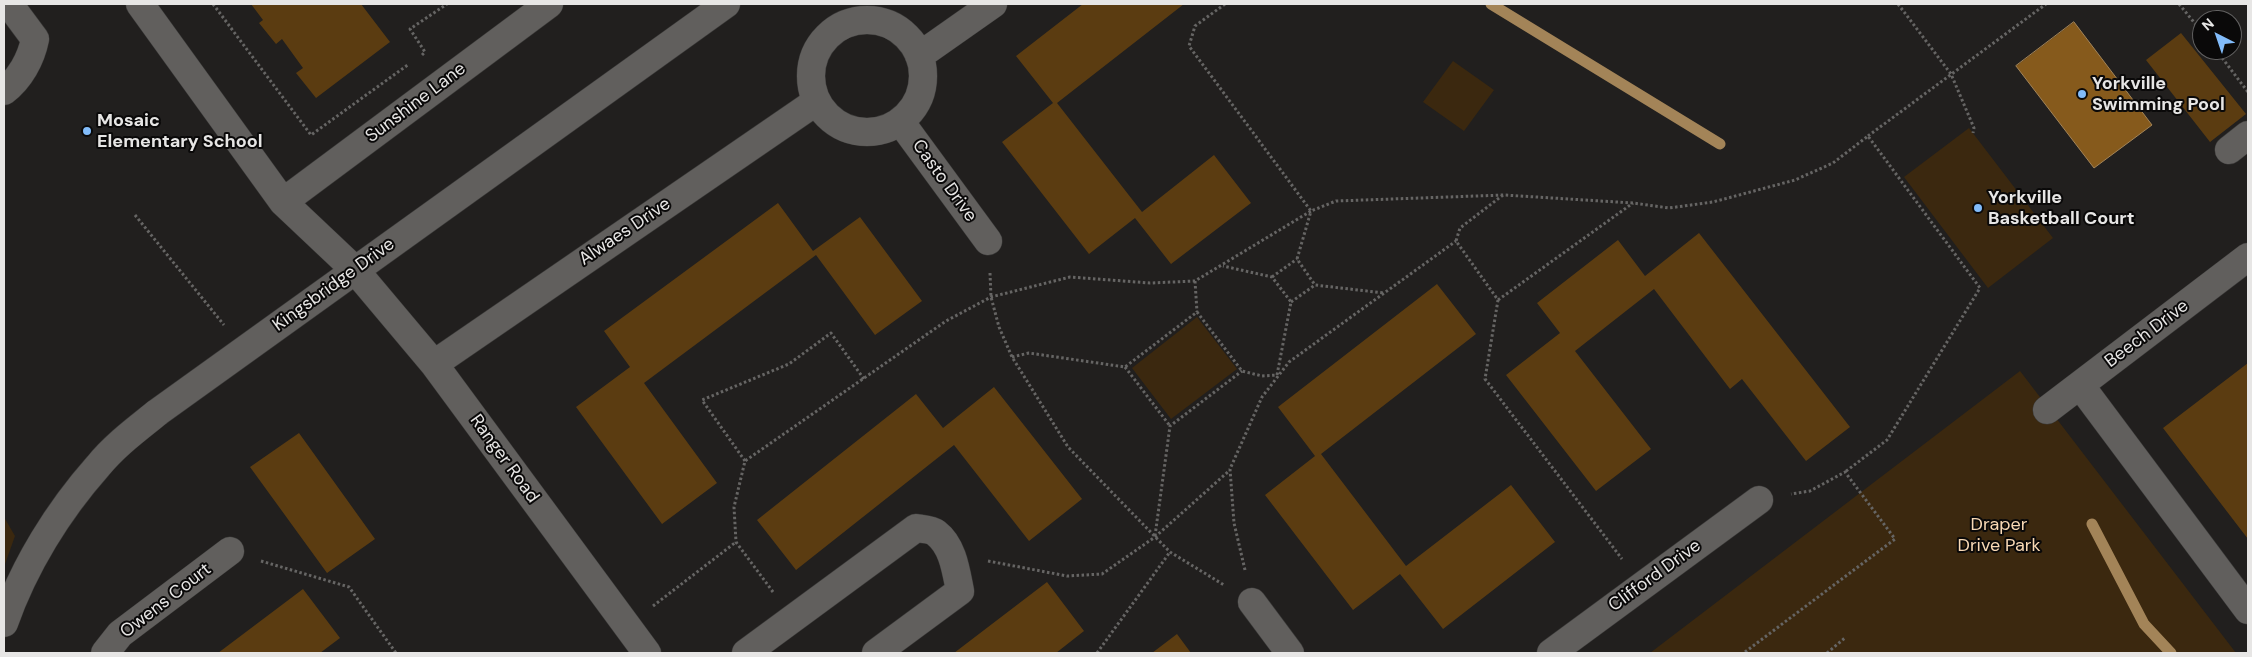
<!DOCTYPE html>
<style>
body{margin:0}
#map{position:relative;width:2252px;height:657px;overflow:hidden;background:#211f1e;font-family:"DM Sans",sans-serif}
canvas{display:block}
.frame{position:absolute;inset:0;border:5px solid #e7e6e5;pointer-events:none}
.north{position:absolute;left:2192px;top:10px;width:50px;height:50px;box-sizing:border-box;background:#0a0909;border:1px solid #626161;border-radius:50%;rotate:319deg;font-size:14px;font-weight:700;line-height:20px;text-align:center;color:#e7e6e5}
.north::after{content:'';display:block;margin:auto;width:18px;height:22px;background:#82bcfa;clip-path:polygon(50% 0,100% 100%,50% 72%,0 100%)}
</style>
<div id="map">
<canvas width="2252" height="657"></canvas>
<div class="frame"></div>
<div class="north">N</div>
</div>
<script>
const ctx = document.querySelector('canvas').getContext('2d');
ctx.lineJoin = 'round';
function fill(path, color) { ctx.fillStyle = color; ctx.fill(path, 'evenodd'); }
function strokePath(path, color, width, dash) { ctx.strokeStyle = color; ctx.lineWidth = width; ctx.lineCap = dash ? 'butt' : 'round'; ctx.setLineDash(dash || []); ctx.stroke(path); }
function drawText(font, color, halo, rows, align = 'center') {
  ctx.font = font + ' "DM Sans",sans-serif'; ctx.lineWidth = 4; ctx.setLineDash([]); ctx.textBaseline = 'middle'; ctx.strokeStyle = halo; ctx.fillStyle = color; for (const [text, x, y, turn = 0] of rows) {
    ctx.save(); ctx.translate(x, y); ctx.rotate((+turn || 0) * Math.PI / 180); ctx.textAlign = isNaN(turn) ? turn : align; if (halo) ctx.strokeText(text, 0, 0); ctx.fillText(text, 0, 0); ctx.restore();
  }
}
fill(new Path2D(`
 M1453 61 1494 90 1464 131 1423 102Z
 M1969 128 2053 238 1988 288 1904 177Z
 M1197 317 1237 369 1171 419 1132 368Z
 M2020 371 2236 653H1650Z
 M4 517 15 536 4 567Z`), '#3b280f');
const water = new Path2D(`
 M2074 22 2152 125 2094 168 2016 66Z`);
fill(water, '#865a1c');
strokePath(water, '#a38458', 1);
strokePath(new Path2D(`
 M1491 4 1720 144
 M2092 524 2144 624 2171 653`), '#a38458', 11);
fill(new Path2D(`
 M251 4H361L390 42 316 98 296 73 303 68 282 39 276 44 259 23 263 20Z
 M1083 4H1184L1057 103 1142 212 1214 155 1251 203 1171 264 1135 218 1089 254 1002 142 1053 103 1016 56Z
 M2181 33 2246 114 2210 142 2146 60Z
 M778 203 813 251 860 217 922 301 875 335 816 255 644 383 717 483 662 524 576 407 630 367 604 331Z
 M1699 233 1850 427 1806 461 1742 379 1730 389 1654 289 1575 351 1651 449 1596 491 1506 375 1560 333 1537 303 1618 240 1645 276Z
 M1437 284 1476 334 1321 454 1406 566 1511 485 1555 542 1443 629 1400 574 1353 610 1265 495 1315 456 1278 407Z
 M2248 363V539L2163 428Z
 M994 387 1082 499 1029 541 954 445 796 570 757 520 916 394 943 428Z
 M299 433 375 539 327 573 250 467Z
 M1047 582 1084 631 1056 653H954Z
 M303 589 340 638 320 653H218Z
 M1177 634 1191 653H1152Z`), '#5b3c11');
const minor = new Path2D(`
 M140 4 283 202 355 270 434 364 647 653
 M811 76a56 56 0 1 1 112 0a56 56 0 1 1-112 0Z
 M919 56 993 4
 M4 91C20 79 31 59 35 39L9 4
 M900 121 988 241
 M2229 150 2248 135
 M283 202 549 4
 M434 364 817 101
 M2080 385 2248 610
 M2047 410 2248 257
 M1252 602 1290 653
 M4 623C24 566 58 511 98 466 115 445 137 429 158 412L726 4
 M105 653 120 634 230 551
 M746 653 916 528C922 529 931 529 936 533 953 546 956 571 960 591L876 653
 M1551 653 1759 500`);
strokePath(minor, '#3b3a39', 29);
strokePath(new Path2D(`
 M213 4 311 135 409 64
 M1225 4 1195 26 1189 46 1311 211 1336 201 1504 195 1633 203 1669 208 1713 202 1795 180 1833 163 1868 136 1980 288 1887 440 1845 472
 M1898 4 1951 74 1974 128 1973 133
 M2179 4 2202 32
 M2216 50 2248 92
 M422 55 425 52 410 29 447 4
 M1868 136 2046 4
 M1503 195 1460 228 1456 241 1498 300 1485 379 1622 559
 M135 215 224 325
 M990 273 991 297 999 327 1012 357 1068 447 1170 552 1224 585
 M1272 277 1297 259
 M1195 281 1197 312
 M1498 300 1633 203
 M1291 302 1315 285
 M1012 357 1029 353 1125 367 1197 312 1242 371 1262 376 1277 375 1291 302 1272 277 1223 266
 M1125 367 1170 426
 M745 461 702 400 789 364 831 333 864 379
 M1155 536 1170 426 1242 371
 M261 561 349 587 396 653
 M988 561 1067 576 1102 574 1155 537 1230 470
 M1245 570 1234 523 1230 469 1262 397 1289 362 1456 241
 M773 592 736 542 734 507 745 461 946 321 991 297 1070 277 1150 283 1195 281 1311 211 1297 259 1315 285 1384 293
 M653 606 736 542
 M1745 652 1895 539 1845 472 1810 491 1791 494
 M1097 653 1170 552
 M1827 653 1846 637`), '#666564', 3, [2.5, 2.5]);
strokePath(minor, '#615f5d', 28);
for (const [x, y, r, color] of [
 [2082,94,5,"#82bcfa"],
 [87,131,5,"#82bcfa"],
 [1978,208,5,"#82bcfa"]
]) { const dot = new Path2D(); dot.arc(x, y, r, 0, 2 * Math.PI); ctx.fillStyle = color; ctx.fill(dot); strokePath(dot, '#0a0909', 2); }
drawText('bold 18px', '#e7e6e5', '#0a0909', [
 ["Yorkville",2092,84],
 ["Swimming Pool",2092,105],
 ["Mosaic",97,121],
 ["Elementary School",97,142],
 ["Yorkville",1988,198],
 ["Basketball Court",1988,219]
], 'left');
drawText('18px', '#e7e6e5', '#0a0909', [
 ["Sunshine Lane",416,103,-37],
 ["Casto Drive",944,181,54],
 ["Alwaes Drive",625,232,-34],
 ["Kingsbridge Drive",334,285,-36],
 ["Beech Drive",2147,334,-37],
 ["Ranger Road",504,459,54],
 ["Clifford Drive",1655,576,-36],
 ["Owens Court",166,601,-38]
]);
drawText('18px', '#f9d9b5', '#0a0909', [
 ["Draper",1999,525],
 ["Drive Park",1999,546]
]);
</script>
